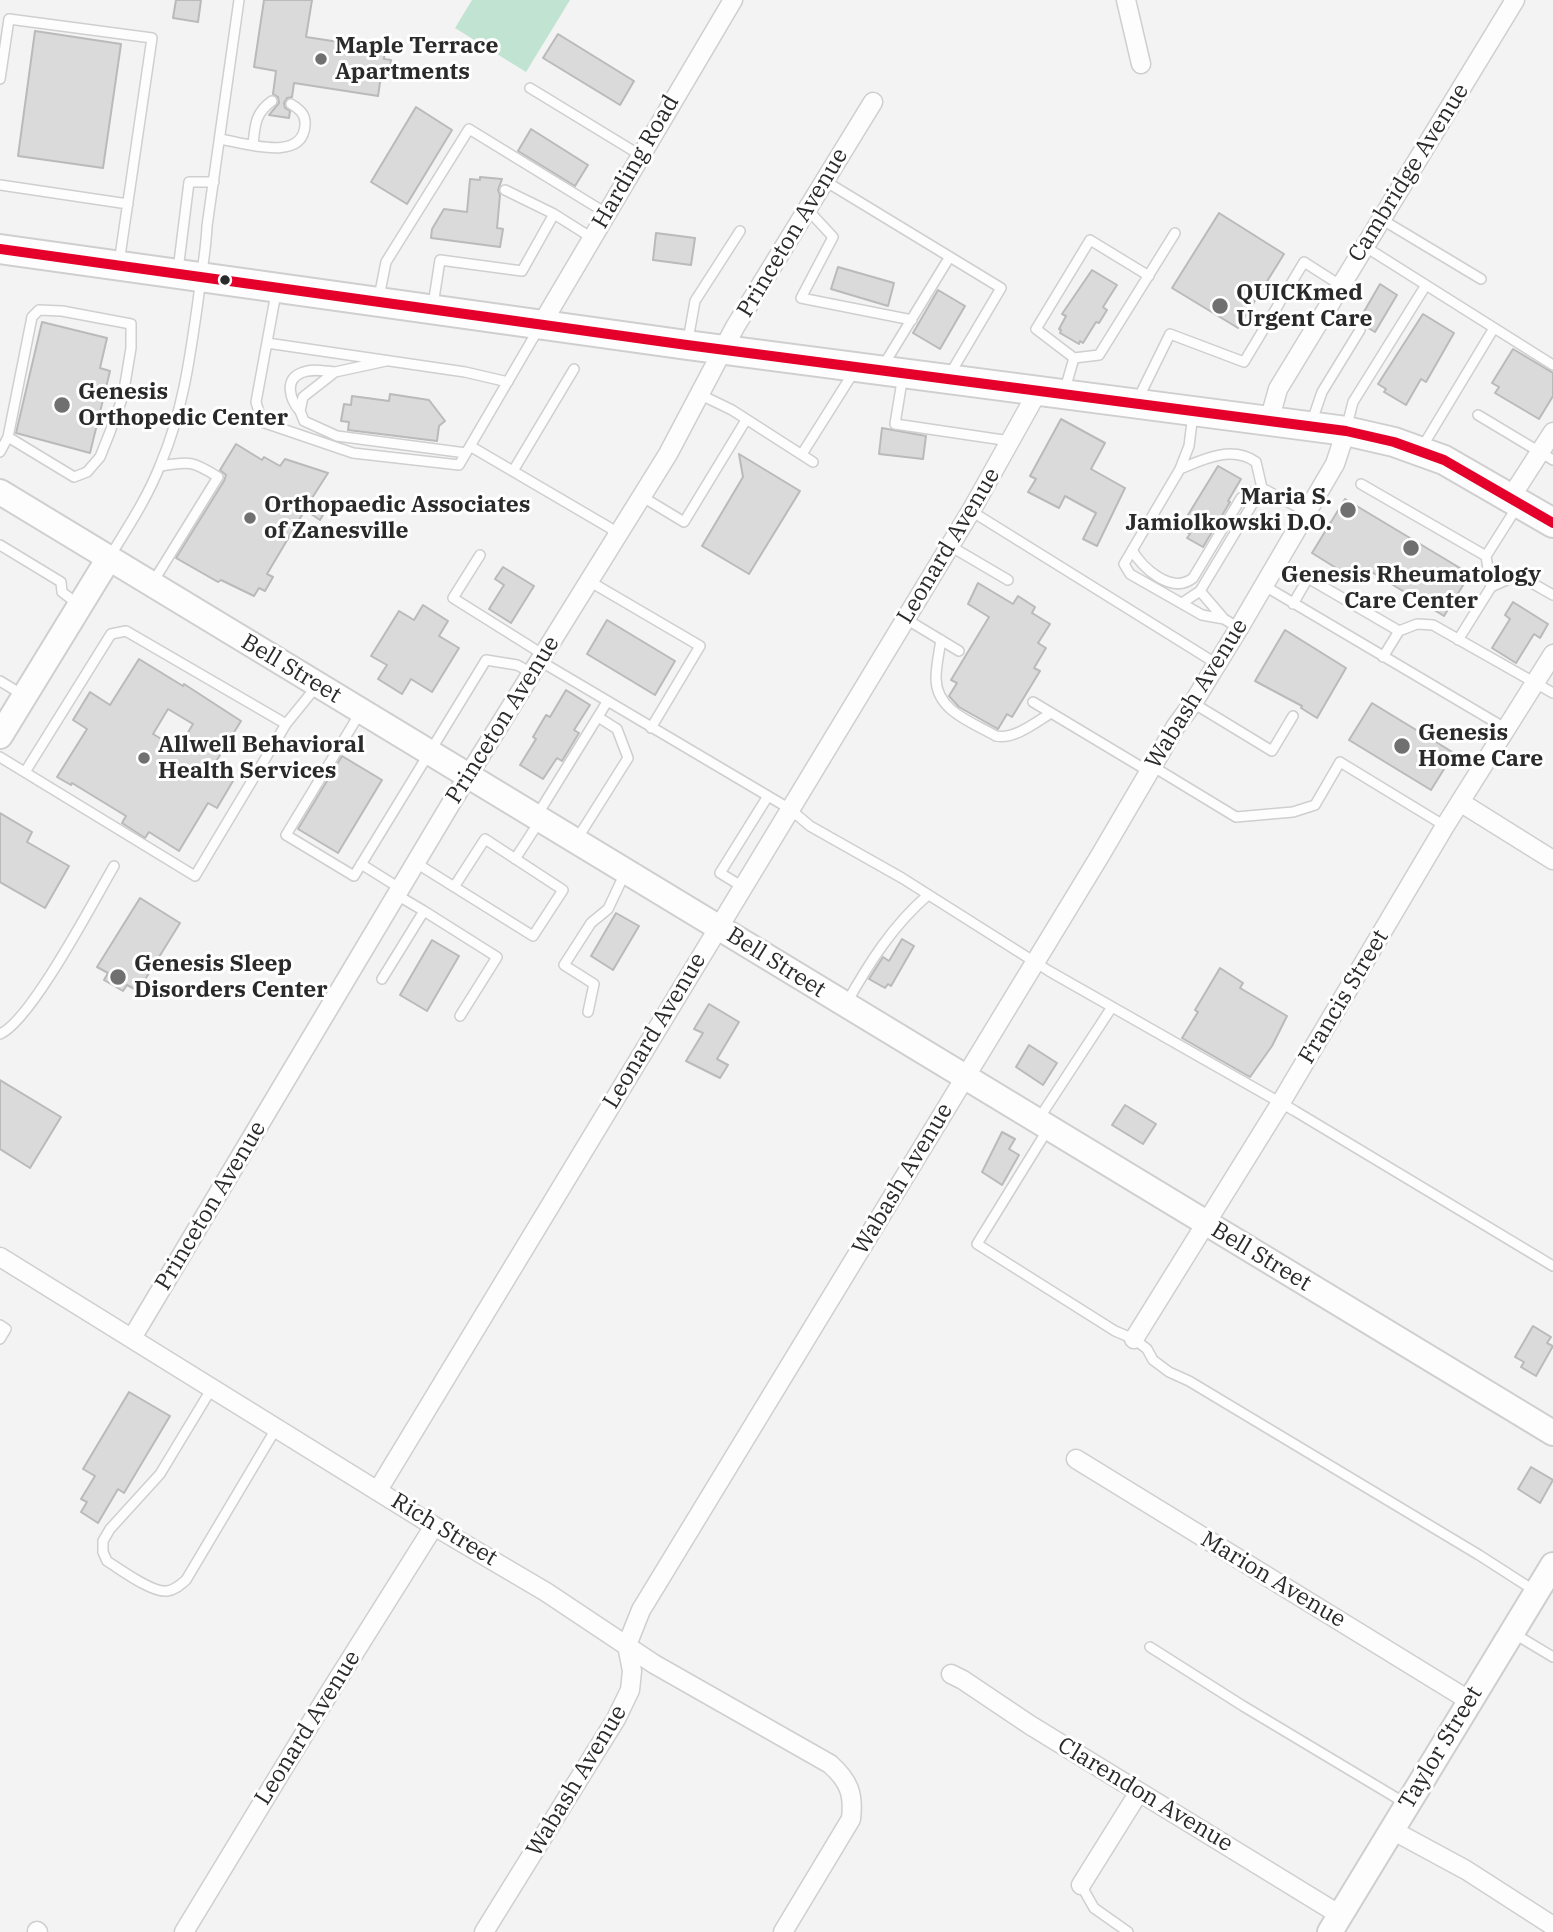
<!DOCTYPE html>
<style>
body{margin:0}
canvas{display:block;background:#f3f3f4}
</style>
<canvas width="1553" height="1932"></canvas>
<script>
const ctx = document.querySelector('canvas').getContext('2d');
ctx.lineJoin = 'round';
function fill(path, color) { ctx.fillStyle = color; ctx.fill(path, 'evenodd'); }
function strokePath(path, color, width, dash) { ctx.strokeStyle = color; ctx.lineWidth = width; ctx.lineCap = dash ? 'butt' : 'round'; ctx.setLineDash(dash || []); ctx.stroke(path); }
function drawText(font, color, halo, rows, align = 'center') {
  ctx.font = font + ' "IBM Plex Serif",serif'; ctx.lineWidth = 6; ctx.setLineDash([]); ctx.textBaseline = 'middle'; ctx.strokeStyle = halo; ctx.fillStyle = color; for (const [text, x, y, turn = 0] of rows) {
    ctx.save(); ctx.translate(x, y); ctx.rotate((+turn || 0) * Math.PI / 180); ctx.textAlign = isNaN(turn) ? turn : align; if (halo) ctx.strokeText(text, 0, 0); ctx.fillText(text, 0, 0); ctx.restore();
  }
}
fill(new Path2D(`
 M472 0H570L526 72 455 28Z`), '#c0e4d1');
const building = new Path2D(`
 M176 0H201L198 22 173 18Z
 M264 0H312L306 37 385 49 384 59 391 60 388 77 381 76 378 96 294 83 292 97 287 98 284 103 285 108 290 111 289 118 269 115 279 103 278 97 273 94 276 71 254 67Z
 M35 31 121 44 103 168 18 156Z
 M558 34 634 81 620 105 543 58Z
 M416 107 452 130 407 204 371 182Z
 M531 129 588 165 575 186 518 151Z
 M480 177 502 179 498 190 500 195 497 228 503 229 500 247 431 238 432 229 444 209 467 212 470 179 480 180Z
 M1219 213 1284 254 1238 328 1172 288Z
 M656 233 695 238 691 265 653 260Z
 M838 267 894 283 888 306 831 289Z
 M1092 270 1117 285 1103 307 1107 310 1099 323 1096 322 1083 343 1080 341 1079 344 1060 333 1061 330 1059 329 1066 316 1062 314Z
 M1380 284 1397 295 1375 332 1358 322Z
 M938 290 965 306 940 349 913 333Z
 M1423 314 1454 333 1426 382 1421 379 1406 405 1384 392 1386 389 1378 384Z
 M42 322 107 338 100 368 110 371 90 453 16 433Z
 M1513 349 1553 373V396L1539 419 1495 393 1499 387 1492 383Z
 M390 394 429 400 445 421 439 426 437 441 348 430 349 422 341 421 344 404 351 405 352 396 389 401Z
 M1061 419 1105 443 1091 469 1125 488 1097 546 1083 539 1096 513 1065 496 1059 508 1028 492 1036 479 1030 476Z
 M882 428 926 436 923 459 879 454Z
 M236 444 262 460 264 457 280 466 285 459 328 473 312 498 327 508 320 520 305 510 267 574 273 577 265 591 259 588 254 596 221 580 218 582 176 558 224 481 226 475 220 470Z
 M739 454 800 491 749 574 702 546 743 477Z
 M1218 466 1241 479 1228 501 1230 502 1203 547 1187 538 1190 534 1180 528Z
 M1345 499 1470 574 1444 616 1365 568 1357 581 1312 553Z
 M503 567 534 586 511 623 489 609 504 585 495 579Z
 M978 583 1013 604 1018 596 1035 607 1032 613 1050 624 1038 643 1046 648 1034 668 1040 671 1012 717 1007 714 998 729 959 707 949 696 957 683 951 680 989 617 968 604Z
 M1513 602 1548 624 1540 638 1534 634 1516 663 1492 648 1510 619 1505 615Z
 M423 605 448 621 439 636 459 648 432 692 411 679 402 694 378 679 387 665 371 656 399 611 414 620Z
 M607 620 675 661 655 695 587 654Z
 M1285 630 1346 668 1317 718 1301 708 1302 706 1255 681Z
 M139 659 183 686 184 684 241 721 212 768 233 781 217 808 208 803 179 851 149 832 145 838 122 823 126 816 72 783 71 785 57 777 87 729 73 720 90 692 110 705ZM168 709 193 724 178 749 153 734Z
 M566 690 590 705 574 730 579 733 562 761 557 758 543 779 520 765 536 739 533 737 546 715 550 717Z
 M1372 703 1454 753 1431 790 1349 740Z
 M342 756 382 780 338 853 298 829Z
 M0 813 32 832 27 842 69 866 45 908 0 882Z
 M140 898 180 923 138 991 127 985 123 991 104 980 108 973 97 967Z
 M616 913 639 926 613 970 591 956Z
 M902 939 914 946 891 986 888 984 885 988 869 979 883 957 889 961Z
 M432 940 459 956 427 1011 400 995Z
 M1220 968 1243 983 1240 988 1287 1016 1272 1046 1250 1077 1182 1038 1198 1012 1195 1010Z
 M709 1004 739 1022 717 1059 728 1065 720 1078 686 1061 703 1033 694 1029Z
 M1029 1045 1057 1063 1043 1085 1016 1067Z
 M0 1080 61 1117 30 1168 0 1149Z
 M1125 1105 1156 1124 1143 1144 1112 1125Z
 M1002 1132 1015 1139 1009 1149 1019 1155 1002 1185 982 1172Z
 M1533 1326 1551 1337 1547 1343 1553 1346 1536 1376 1521 1367 1524 1362 1515 1357Z
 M129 1392 170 1416 124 1493 118 1489 98 1523 81 1512 87 1502 81 1499 95 1476 83 1469Z
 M1531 1467 1553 1480 1540 1503 1518 1489Z`);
fill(building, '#dbdadb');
strokePath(building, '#bababa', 2);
const lane = new Path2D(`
 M0 79 9 19 152 38 119 263
 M530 88 640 155
 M220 139C244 143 303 163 305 125 306 114 299 109 291 104
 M253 145C255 125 255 113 272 101
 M825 181 1001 288 950 374
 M0 185 128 204
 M505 190 554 214
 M808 210 833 237 801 298 912 320
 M1381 219 1481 279
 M1364 246 1553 365
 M178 270 189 182H214
 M276 293 256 402 262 422 353 453 459 465 539 328
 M379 297 386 262 469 129 606 213
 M433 305 440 260 522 271 554 214 592 238
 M688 340 695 301 740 231
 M267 343 465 372 508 382
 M1074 358 1036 329 1090 240 1149 276
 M386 361 335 372 303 397 300 411 304 421 337 436 466 453
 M883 366 949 258
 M903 375 895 424 1010 441
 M1065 389 1074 358 1099 355 1175 233
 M701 395 732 410 813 462
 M1138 399 1170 334 1244 362 1304 262 1340 285
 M300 411C290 400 284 380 301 373 311 368 324 371 335 372
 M1193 414 1189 446 1180 469 1124 564 1130 574 1202 615 1224 619 1239 628
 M1478 415 1553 460
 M1312 421 1322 392 1360 330
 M1346 429 1353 402 1426 285
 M470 446 610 528 617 535
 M1421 449 1494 328
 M0 452 8 437 32 317 39 310 62 311 131 324V348L123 396 110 432 100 457 87 472 74 477 8 437
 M802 454 855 370
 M1180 469C1204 459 1232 445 1256 462L1262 488 1200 591 1182 603
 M513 471 574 369
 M1361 484 1486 556 1491 587 1458 640
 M641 496 684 522 746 420
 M971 511 1217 664
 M0 545 61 582 62 592 79 605
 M950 546 1008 580
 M1132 550C1142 568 1172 595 1193 578L1241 498 1262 488 1307 512
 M480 555 453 598 544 655
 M1486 556 1517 507
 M109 558C128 527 148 497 161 463 183 411 190 357 198 301 201 276 206 251 207 226L239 0
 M589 581 700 646 651 728
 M153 582 218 477C193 461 189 461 161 466
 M1263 585 1505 728
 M1491 587 1518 575 1553 595
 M1200 591 1224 619
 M1293 604 1308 578 1399 631 1417 624 1433 625 1553 693
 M906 619 959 651
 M941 640C939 653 936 666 936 678 936 711 972 722 996 736 1014 740 1036 722 1051 713
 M1383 657 1399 631
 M540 661 790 809 810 826 902 878 1049 971 1295 1111 1553 1266
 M0 681 23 695
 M1033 702 1148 771
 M1193 703 1272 751 1293 716
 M360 713 286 835 354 876 486 660 517 665 532 673
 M0 757 195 876 286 724 316 687
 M1152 766 1236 817 1293 812 1315 805 1340 762 1445 826
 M25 772 111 634 126 631 286 724
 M536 817 607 702
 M577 839 628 758 617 729 598 717
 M515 859 539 822
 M416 863 533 936 563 890 485 839 454 887
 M361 864 401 889
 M743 887 720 873 768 796
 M424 911 497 957 460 1016
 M382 979 424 911 397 895
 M846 1004C869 963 893 925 928 895
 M588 1012 594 984 564 965 591 923 608 909 625 873
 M0 1034C31 1021 94 900 114 866
 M1038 1120 1112 1007
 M1048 1129 977 1244 1115 1331 1134 1339 1147 1349 1153 1360 1169 1372 1189 1381 1479 1555 1535 1591
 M0 1325 6 1329 0 1339
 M212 1388 160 1474 110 1529 103 1541V1552L107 1561C120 1569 152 1593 167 1591 175 1590 180 1585 186 1580L277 1427
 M1513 1633 1553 1657
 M1150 1647 1243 1706 1405 1803
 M1081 1885 1094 1908 1128 1932`);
const street = new Path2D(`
 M1126 0 1141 64
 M541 325 733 0
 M1269 421 1278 389 1515 0
 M1511 497 1553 432
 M1460 802 1553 860
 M0 1257 434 1526 546 1592 654 1664 830 1764C849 1781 854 1794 851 1819L783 1932
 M132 1338 453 800 668 454 735 327 873 102
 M1134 1339 1280 1104 1445 826 1553 654
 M1076 1459 1470 1701
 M378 1490 971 511 1038 391
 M951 1674 963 1680 1030 1725 1340 1915
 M1392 1830 1466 1870 1553 1926
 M1081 1885 1139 1792
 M37 1931 38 1932
 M184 1932 326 1698 434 1526
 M484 1932 616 1719 630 1690 632 1671 627 1645 641 1610 1101 854 1176 726 1193 703 1239 628 1335 464 1346 431`);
const secondary = new Path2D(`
 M0 492 1553 1433
 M0 736 109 558
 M1330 1932 1553 1565`);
const primary = new Path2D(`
 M0 249 687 345 1346 431 1394 442 1444 460 1553 523`);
strokePath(lane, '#cfcfd0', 12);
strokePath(street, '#cfcfd0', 21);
strokePath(secondary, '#cfcfd0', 28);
strokePath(primary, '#cfcfd0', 32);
strokePath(lane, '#fdfdfd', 9);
strokePath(street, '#fdfdfd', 18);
strokePath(secondary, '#fdfdfd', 24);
strokePath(primary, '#fdfdfd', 28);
strokePath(new Path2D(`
 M0 249 687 345 1346 431 1394 442 1444 460 1553 523`), '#e4002b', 10);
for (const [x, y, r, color] of [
 [321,59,7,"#707071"],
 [225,280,6,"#2a2a2b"],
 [1220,306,9,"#707071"],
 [62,405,9,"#707071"],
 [1348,510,9,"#707071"],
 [250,518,7,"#707071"],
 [1411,548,9,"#707071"],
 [1402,746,9,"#707071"],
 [144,758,7,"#707071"],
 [118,977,9,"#707071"]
]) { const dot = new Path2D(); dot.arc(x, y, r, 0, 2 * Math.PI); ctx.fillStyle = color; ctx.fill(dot); strokePath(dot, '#fff', 2.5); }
drawText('bold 23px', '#2a2a2b', '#fff', [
 ["Maple Terrace",335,46],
 ["Apartments",335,72],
 ["QUICKmed",1236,293],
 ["Urgent Care",1236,319],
 ["Genesis",78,392],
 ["Orthopedic Center",78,418],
 ["Maria S.",1332,497,"right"],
 ["Jamiolkowski D.O.",1332,523,"right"],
 ["Orthopaedic Associates",264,505],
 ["of Zanesville",264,531],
 ["Genesis Rheumatology",1411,575,"center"],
 ["Care Center",1411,601,"center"],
 ["Genesis",1418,733],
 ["Home Care",1418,759],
 ["Allwell Behavioral",158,745],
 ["Health Services",158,771],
 ["Genesis Sleep",134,964],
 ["Disorders Center",134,990]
], 'left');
drawText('23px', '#2a2a2b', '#fff', [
 ["Harding Road",636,162,-60],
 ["Cambridge Avenue",1409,173,-58],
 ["Princeton Avenue",793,233,-59],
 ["Leonard Avenue",949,546,-59],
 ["Bell Street",291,669,31],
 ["Wabash Avenue",1197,694,-58],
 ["Princeton Avenue",503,720,-58],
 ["Bell Street",776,963,32],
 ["Francis Street",1344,997,-59],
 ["Leonard Avenue",655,1031,-59],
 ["Wabash Avenue",903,1179,-59],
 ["Princeton Avenue",211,1206,-59],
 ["Bell Street",1261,1257,31],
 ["Rich Street",444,1530,31],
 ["Marion Avenue",1273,1580,31],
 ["Leonard Avenue",308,1728,-58],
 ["Taylor Street",1441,1748,-59],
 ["Wabash Avenue",577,1781,-59],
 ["Clarendon Avenue",1145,1795,31]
]);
</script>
